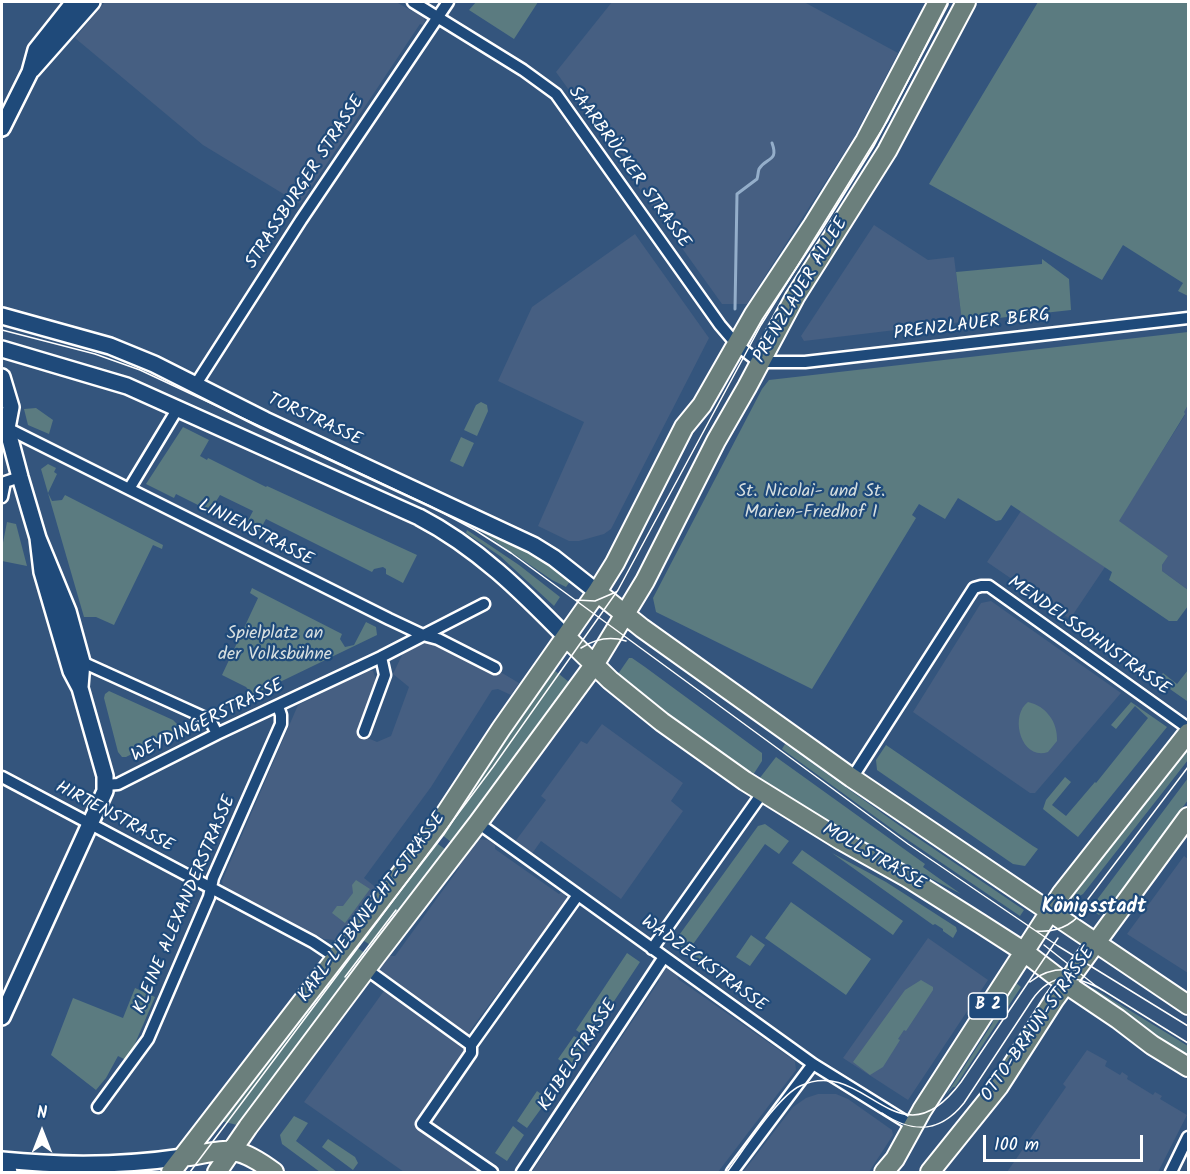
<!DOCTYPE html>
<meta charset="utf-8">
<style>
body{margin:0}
#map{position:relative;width:1190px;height:1174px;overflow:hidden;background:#34557d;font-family:Kalam,sans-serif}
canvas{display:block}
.frame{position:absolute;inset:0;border:3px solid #fff;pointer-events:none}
.north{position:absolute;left:12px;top:1102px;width:60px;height:60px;-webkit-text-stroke:4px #1f4a7a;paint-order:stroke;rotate:0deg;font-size:16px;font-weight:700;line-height:24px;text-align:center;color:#fff}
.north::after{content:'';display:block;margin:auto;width:21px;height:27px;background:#fff;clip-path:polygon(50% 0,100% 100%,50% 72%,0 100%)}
.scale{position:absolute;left:983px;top:1135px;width:160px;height:27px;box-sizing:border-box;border:3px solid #fff;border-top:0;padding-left:8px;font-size:18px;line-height:21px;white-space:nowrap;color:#fff;-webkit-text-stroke:4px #1f4a7a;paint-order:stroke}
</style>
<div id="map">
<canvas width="1190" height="1174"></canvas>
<div class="frame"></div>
<div class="north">N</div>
<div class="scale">100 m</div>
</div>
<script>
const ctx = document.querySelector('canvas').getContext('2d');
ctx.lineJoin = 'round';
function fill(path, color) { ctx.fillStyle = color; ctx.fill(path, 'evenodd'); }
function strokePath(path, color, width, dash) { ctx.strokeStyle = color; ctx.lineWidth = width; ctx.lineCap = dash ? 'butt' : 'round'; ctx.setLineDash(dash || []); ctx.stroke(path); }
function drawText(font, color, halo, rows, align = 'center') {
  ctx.font = font + ' Kalam,sans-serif'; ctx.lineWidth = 4.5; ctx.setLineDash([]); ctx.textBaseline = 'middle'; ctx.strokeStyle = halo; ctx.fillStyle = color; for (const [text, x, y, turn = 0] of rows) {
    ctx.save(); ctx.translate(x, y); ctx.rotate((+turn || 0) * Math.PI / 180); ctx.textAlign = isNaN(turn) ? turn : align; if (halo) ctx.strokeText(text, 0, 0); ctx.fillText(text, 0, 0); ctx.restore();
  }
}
fill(new Path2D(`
 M105 2H396L412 11 414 8 419 11 424 17 425 21 423 25 420 24 300 204 203 145 75 38Z
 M612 2H804L898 53 853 139 747 304H722L556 72Z
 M874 225 928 260 954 257 962 322 804 341 801 336Z
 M635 234 709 338 611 529 604 534 579 541H569L538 526 584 422 498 381 532 307Z
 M1188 405V590L1162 571V565L1167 556 1118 521 1185 415 1183 413Z
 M1021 511 1105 567 1070 619 987 562Z
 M991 601 1121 693 1035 793H1030L913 712 981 603Z
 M427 642 494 675 497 670 519 683 511 695 498 689 492 690 431 787 364 878 378 889 343 935 334 940 324 939 223 886 222 881 298 705 367 671H373L376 680 356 733 377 742 391 736 409 687 393 674 403 653Z
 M602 724 683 783 671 801 683 811 621 899 541 841 531 855 514 843 546 800 541 796 581 741 587 744Z
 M476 839 488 840 495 845V849L559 894 562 892 568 899 565 908 561 907 469 1032 471 1035 469 1039 384 979 380 969 389 956H395L459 868 458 862Z
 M1184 856 1188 859V973L1127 934Z
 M928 938 988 980 908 1100 843 1058Z
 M665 968H671L677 972 678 979 795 1061 796 1070 718 1172H532L659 981 657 976Z
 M386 988 468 1049 417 1124 486 1172H404L304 1102Z
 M1087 1050 1107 1061 1105 1066 1120 1075 1122 1072 1128 1076 1127 1079 1153 1095 1155 1092 1162 1096 1160 1099 1187 1115 1158 1172H1007L1066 1087 1063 1084Z
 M818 1094H836L848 1099 892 1130 893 1135 869 1172H743L793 1107 806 1098Z`), '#465f82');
fill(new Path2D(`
 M476 2H538L514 39 469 10Z
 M1038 2H1188V296L1178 291 1183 283 1123 245 1102 280 929 184Z
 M1042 259 1069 279 1071 310 962 322 956 272 1042 264Z
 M1188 332V405L1184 412 1185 414 1119 521 1168 556 1162 565V571L1188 590V606L1177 621H1169L1109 580 1112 572 1011 505 1001 520 996 521 958 498 945 519 919 504 912 515 916 518 812 689 656 612 653 598 762 389 769 380Z
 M481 402 487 405 488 411 477 436 464 430 476 405Z
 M36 408 53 420 49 434 28 425 24 409Z
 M183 427 209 440 200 456 207 460 208 458 266 487 267 486 417 555 403 583 386 574V569L383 567 374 569 372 572 266 519 257 535 244 528 253 511 220 495 210 511 176 494 174 498 146 484Z
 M461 437 474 443 463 467 450 461Z
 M48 464 56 468 54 472 57 474 48 493 52 501 62 500 65 495 163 545 162 549 153 545 114 625 96 617H84L41 469Z
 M7 522 16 524 27 566 2 561V548Z
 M470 524 516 542 545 560 571 580 566 587 552 580Z
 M467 530 519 565 560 597 554 606 500 556 466 533Z
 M252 588 342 634 340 639 345 647 354 645 366 622 376 627 377 635 253 695 246 687 222 675 258 598 250 593Z
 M629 658H632L645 667 762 753V761L753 775C707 743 658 713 618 674Z
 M554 670 569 682 451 842 441 834Z
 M1188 670 1187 701 1157 680 1163 673 1177 684Z
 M109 691 173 720 177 724V731L126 757H122L118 752 104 698 105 694Z
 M1028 702C1046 706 1058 722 1057 741L1048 752C1021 761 1009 716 1028 702Z
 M1131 702 1167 727 1078 837 1043 809 1046 800 1065 777 1071 782 1052 805 1066 816 1095 782 1096 783 1148 718 1135 706 1116 729 1111 725Z
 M785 744 903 828 1024 910 1020 916 899 834 782 749Z
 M886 745 1033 846 1038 849 1025 866 1013 864 877 770 876 760Z
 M1188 748V760L1083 894 1074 899 1072 898 1102 856Z
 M776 757 925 864 923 867 961 894 812 817 759 779Z
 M1188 778V800L1115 900 1099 915 1090 909Z
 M765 824 789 841 779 854 765 844 691 947 706 958 703 963 678 945 677 938 758 826Z
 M435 842 445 849 372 946 361 939Z
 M802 850 903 921 893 935 792 863Z
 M832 853 886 882 956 927 957 931 953 938 943 931V929L935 924 933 925Z
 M356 880 370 889 345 923 332 913 337 906H343L353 893 352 885Z
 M791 902 871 959 846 995 765 938Z
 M751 935 765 945 750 966 736 957Z
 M355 946 366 954 276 1075 264 1096 241 1126 221 1121Z
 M627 953 640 962 589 1039 576 1030Z
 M921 980 933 987V990L906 1031 904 1030 898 1039 900 1040 883 1067 870 1075 853 1062 905 990Z
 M1015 982 1021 987 955 1087H953L946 1095 992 1024 997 1009Z
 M135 988 155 997 131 1053 126 1060 118 1056 106 1078 96 1090 51 1055 73 998 123 1018Z
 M1093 988 1188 1046V1060L1089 993Z
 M574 1036 585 1043 569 1067 558 1059Z
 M537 1091 548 1099 527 1128 517 1121Z
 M294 1116 308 1123 296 1141 337 1172H320L282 1144 280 1135Z
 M513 1126 524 1135 507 1161 495 1153Z
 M328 1139 355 1157 358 1163 353 1170 322 1147Z`), '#5b7b80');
strokePath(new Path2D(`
 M735 309 737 194 757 179C758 176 758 172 759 169 766 157 779 162 772 143`), '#94aeca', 3);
const street = new Path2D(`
 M413 2 523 70 556 94 720 325 737 345 759 362H805L1188 318
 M196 384 301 220 448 2
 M5 427 389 619 423 635 438 639 495 668
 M129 489 178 408
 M2 497 5 482 20 477
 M82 662 210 720 217 734
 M364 732 385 675 381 657
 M2 777 313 942 337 958
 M852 778 974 588 981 586H989L1188 728
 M106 785 118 784 217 734 381 657 484 604
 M478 823 813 1064 913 1126
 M652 949 763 792
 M366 969 471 1045
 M98 1107 148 1039 209 897 213 878 281 724V715L278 706
 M492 1172 422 1124 471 1053V1045L578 895
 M522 1172 664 957
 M732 1172 813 1064
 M1171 1172 1188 1137`);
const secondary = new Path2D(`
 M32 70 92 2
 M2 128 30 72 36 50 74 2
 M2 316 110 346 154 364 265 420 533 545 554 558 597 592
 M2 349 127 386 419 517C477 547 522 592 567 638
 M2 377 11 407 7 428 20 477 38 538 68 611 82 662 80 687
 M2 1017 105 791V776L80 688 71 671 42 572 38 538
 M2 1160C62 1166 123 1166 183 1157
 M2 1172H9`);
const primary = new Path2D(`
 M597 592 642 628 852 778 1188 1005
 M567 638 610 680 662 722 745 781 842 841 908 878 981 924 1023 951 1066 984 1118 1019 1152 1045 1188 1067
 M183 1157C229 1150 235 1143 274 1172
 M171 1172 436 828 501 729 597 592 615 563 684 427 702 405 754 314 813 225 865 141 938 2
 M217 1172 248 1127 376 956 478 823 594 665 645 581 716 441 747 387 795 297 887 151 966 2
 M884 1172 895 1159 922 1110 1062 893 1188 733
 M930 1172 999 1086 1054 1000 1188 817`);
strokePath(street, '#fff', 15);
strokePath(secondary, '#fff', 20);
strokePath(primary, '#fff', 22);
strokePath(street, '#1f4a7a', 10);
strokePath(secondary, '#1f4a7a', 15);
strokePath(primary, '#6b7f7c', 18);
strokePath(new Path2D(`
 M2 330 95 354 140 370 430 506 475 530 511 553 908 844 1058 946 1188 1026
 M576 600 595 601 616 592
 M581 648C595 639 610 636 626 641
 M1082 907 1188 767
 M1036 931C1062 933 1076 922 1091 902
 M1044 945 1096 986 1188 1043
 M345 977 396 910
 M1030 982C1043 971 1057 968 1074 970
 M882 1113C913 1134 940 1133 964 1103L1032 1000C1052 971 1075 974 1104 991
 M190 1172 493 767 618 590 761 325 888 120 948 2
 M727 1172C743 1151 778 1096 800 1086 866 1055 897 1168 961 1082L1058 938`), '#fff', 1.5);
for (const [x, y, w] of [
 [988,1006,39]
]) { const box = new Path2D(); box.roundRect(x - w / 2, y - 13, w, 26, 4.5); ctx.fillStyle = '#1f4a7a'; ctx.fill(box); strokePath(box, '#fff', 1.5); }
drawText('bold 16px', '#fff', null, [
 ["B 2",988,1006]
]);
drawText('18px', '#fff', '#1f4a7a', [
 ["SAARBRÜCKER STRASSE",628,168,54],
 ["STRASSBURGER STRASSE",306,183,-57],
 ["PRENZLAUER ALLEE",802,291,-59],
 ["PRENZLAUER BERG",972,326,-7],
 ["TORSTRASSE",314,421,25],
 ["LINIENSTRASSE",255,534,27],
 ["MENDELSSOHNSTRASSE",1088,637,35],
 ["WEYDINGERSTRASSE",208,722,-26],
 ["HIRTENSTRASSE",114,818,28],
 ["MOLLSTRASSE",873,858,30],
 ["KLEINE ALEXANDERSTRASSE",186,905,-67],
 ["KARL-LIEBKNECHT-STRASSE",373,908,-53],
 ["WADZECKSTRASSE",703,965,36],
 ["OTTO-BRAUN-STRASSE",1039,1025,-55],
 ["KEIBELSTRASSE",579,1056,-57]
]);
drawText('18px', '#d6dedf', '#1f4a7a', [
 ["St. Nicolai- und St.",811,493],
 ["Marien-Friedhof I",811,514],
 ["Spielplatz an",275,635],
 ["der Volksbühne",275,656]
]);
drawText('bold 20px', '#fff', '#1f4a7a', [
 ["Königsstadt",1094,909]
]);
</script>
